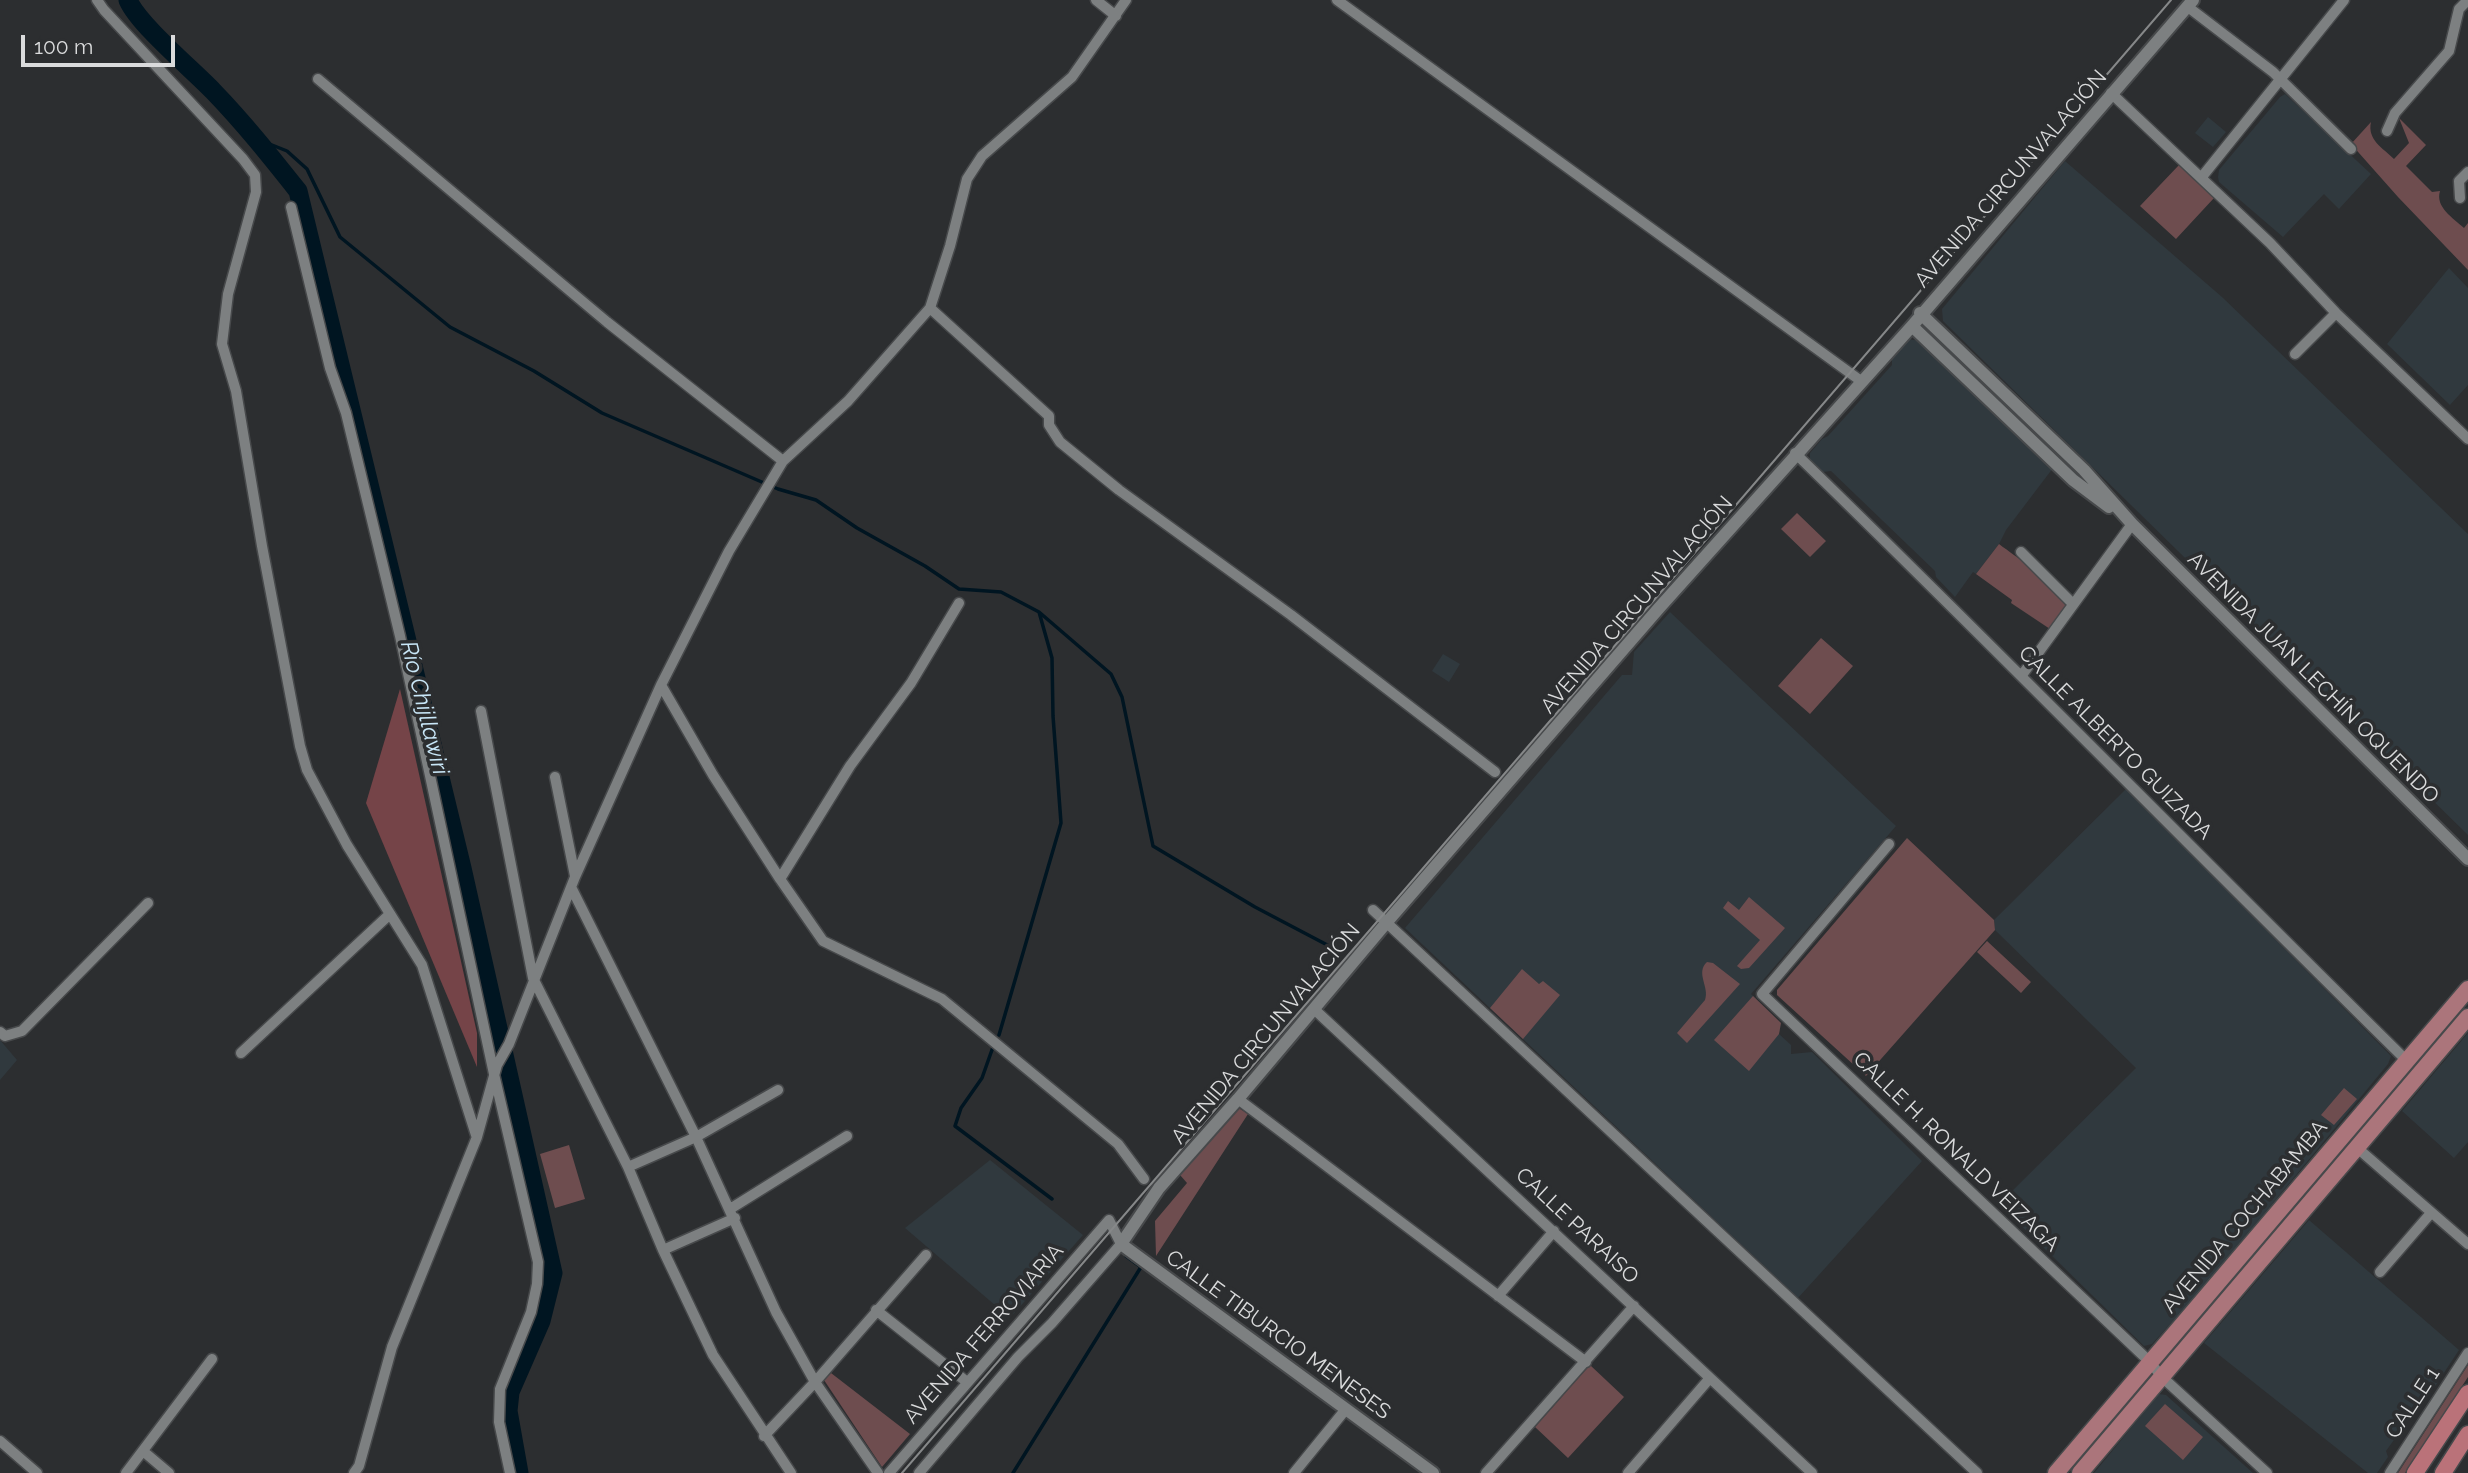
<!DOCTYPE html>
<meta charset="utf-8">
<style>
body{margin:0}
#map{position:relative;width:2468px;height:1473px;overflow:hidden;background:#2c2e30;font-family:Raleway,sans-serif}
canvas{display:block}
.scale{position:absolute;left:21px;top:35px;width:154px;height:32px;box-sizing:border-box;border:4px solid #dadbdc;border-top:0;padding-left:9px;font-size:21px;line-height:24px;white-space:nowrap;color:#dadbdc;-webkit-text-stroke:5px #2c2e30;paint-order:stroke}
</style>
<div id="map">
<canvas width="2468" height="1473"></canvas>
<div class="scale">100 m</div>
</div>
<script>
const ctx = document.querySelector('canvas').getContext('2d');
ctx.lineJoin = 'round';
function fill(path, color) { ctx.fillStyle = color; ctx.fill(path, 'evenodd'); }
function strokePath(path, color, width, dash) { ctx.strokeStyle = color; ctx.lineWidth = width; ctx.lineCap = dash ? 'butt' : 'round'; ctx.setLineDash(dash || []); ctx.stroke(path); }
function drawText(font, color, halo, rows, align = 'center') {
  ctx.font = font + ' Raleway,sans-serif'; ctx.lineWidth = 7; ctx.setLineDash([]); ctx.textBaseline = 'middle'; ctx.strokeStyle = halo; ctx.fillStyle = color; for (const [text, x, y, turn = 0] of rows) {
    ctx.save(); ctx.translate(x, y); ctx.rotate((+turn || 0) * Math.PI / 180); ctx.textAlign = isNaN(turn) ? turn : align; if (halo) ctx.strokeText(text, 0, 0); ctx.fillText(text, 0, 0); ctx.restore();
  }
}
fill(new Path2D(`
 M2285 94 2371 174 2339 209 2324 194 2283 237 2219 182 2218 177 2219 170 2280 97Z
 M2208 117 2226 132 2213 147 2195 133Z
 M2065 161 2222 297 2468 534V835L1943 321 1942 309Z
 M2449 268 2468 288V385L2450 405 2387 344Z
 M1909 339 1920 341 2053 468 2006 530 1999 544 1976 574 1973 572 1955 597 1936 577 1935 571 1831 471 1823 472 1810 460V453L1822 439 1828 436 1892 365V359Z
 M1670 612 1896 826 1751 994 1781 1023 1779 1034 1791 1045V1054L1812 1052 1922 1161 1798 1298 1405 928 1622 675H1632L1634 652Z
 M1443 654 1460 664 1449 682 1432 671Z
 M2126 789 2391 1056 2388 1064 2197 1295 2152 1344 2144 1346 1999 1204 2136 1068 1995 930 1994 920Z
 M2468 1033V1142L2454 1158 2402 1111Z
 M0 1040 17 1060 0 1080Z
 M990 1160 1083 1235 1010 1318 905 1228Z
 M2309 1220 2459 1350 2428 1397 2424 1398 2386 1451 2388 1457 2377 1473H2368L2204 1343Z
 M2159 1394 2166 1395 2253 1473H2094Z`), '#30393e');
fill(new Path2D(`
 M2399 118 2426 145 2406 166 2432 192 2440 191C2435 207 2453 218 2464 228L2468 223V270L2398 197 2351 144 2371 122C2367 140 2383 148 2394 159L2409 143Z
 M2179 165 2214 198 2176 239 2140 206Z
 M1797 513 1826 541 1810 557 1781 529Z
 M1999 544C2016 557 2062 587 2066 607L2050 629 2011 603 2012 600 1976 574Z
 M1821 638 1853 666 1810 714 1778 686Z
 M1907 838 1994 920 1995 930 1866 1076 1777 995V990Z
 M1749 897 1785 928 1749 968 1741 969 1737 966 1760 940 1723 908 1728 901 1739 910Z
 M1987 941 2031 982 2021 993 1977 952Z
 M1707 962 1713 963 1740 984 1687 1043 1677 1033 1705 1000C1710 987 1695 973 1707 962Z
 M1522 969 1539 984 1543 981 1560 995 1523 1039 1490 1008Z
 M1753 996 1781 1023 1779 1034 1749 1071 1714 1040Z
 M2344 1088 2357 1099 2334 1125 2321 1115Z
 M1237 1107 1248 1114 1156 1256 1155 1221 1187 1183 1180 1175Z
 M569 1145 585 1199 555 1208 540 1154Z
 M1590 1365 1624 1397 1568 1458 1535 1427Z
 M2468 1365V1377L2405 1473H2398Z
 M831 1373 910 1434 882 1467 824 1380Z
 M2165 1404 2203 1437 2183 1460 2145 1426Z`), '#6e4d4f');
fill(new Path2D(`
 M400 689 477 1033V1067L366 803Z`), '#754448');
strokePath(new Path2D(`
 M257 139 287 151 307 169 340 237 450 327 534 371 602 413 778 489 816 500 857 528 925 566 959 589 1001 592 1039 612 1052 658 1053 716 1061 823 999 1035
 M1039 612 1111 674 1122 697 1153 846 1255 907 1333 948
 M993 1047 982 1078 961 1108 955 1126 1052 1199
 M1013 1473 1141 1267 1126 1256`), '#001521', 3.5);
strokePath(new Path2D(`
 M128 0C138 24 193 70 213 91 244 123 271 157 298 191L462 868 553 1273 541 1321 510 1392 508 1411 519 1473`), '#001521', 19);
const minor = new Path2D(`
 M97 0 104 10 243 159 255 175 256 192 228 294 222 344 236 391 262 546 300 746 307 770 347 845 422 965 476 1135
 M1096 0 1116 16
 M1337 0 1861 381
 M2188 7 2273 72 2351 149
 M318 79 607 322 783 461
 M2111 93 2270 243 2336 313 2468 439
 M2387 131 2395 113 2449 51 2459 9 2468 0
 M2201 178 2344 0
 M2460 198 2459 181 2468 172
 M291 207 330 368 346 413 400 636 494 1074 538 1262 537 1284 531 1312 500 1389 499 1422 510 1473
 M930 308 1049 416V425L1060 442 1119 490 1291 615 1495 772
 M2295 354 2336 313
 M1795 453C2001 653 2202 859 2406 1060
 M2021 552 2073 604
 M2022 675 2132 524
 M661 685 713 775 780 879 823 941 942 999 1118 1144 1144 1179
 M481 711 533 978 628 1167 663 1250 713 1355 791 1473
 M555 777 575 876
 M1889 844 1762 994 2150 1362 2162 1377 2267 1473
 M780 879 850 766 911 683 959 603
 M571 887 696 1137 776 1312 815 1382 878 1473
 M1373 910 1977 1473
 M1314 1009 1812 1473
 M0 1032 5 1036 22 1031 148 903
 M241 1053 390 914
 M1238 1099 1586 1362
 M2355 1146 2468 1244
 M628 1167 696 1137 778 1090
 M730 1209 847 1136
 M663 1250 735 1218
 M2380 1272 2431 1213
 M1498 1296 1554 1231
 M876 1310 967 1382
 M764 1436 815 1382 926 1255
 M0 1441 37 1473
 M143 1451 169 1473
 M126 1473 212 1359
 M354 1473 359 1466 392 1347 477 1137 497 1065 509 1044 575 877 661 685 729 551 783 461 848 401 930 308 950 246 967 179 982 156 1072 77 1126 0
 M889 1473 1109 1220 1121 1244 1052 1323 1018 1357 919 1473
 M1294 1473 1346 1409
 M1486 1473 1634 1306
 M1628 1473 1710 1378
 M2390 1473 2468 1353`);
const tertiary = new Path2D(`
 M1920 313 2084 470 2132 524 2468 859
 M1912 326 2073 480 2109 507
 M1433 1473 1121 1244 1159 1188 1238 1099 1387 922 1659 608 1912 326 2193 0`);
const primary = new Path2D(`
 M2056 1473 2468 989
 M2080 1473 2468 1017`);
const trunk = new Path2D(`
 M2415 1473 2468 1393
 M2443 1473 2468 1434`);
strokePath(minor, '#47494b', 13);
strokePath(tertiary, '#47494b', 16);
strokePath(primary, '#47494b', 19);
strokePath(trunk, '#47494b', 19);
strokePath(minor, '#7d8081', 10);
strokePath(tertiary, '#7d8081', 12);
strokePath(primary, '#ab757b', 16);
strokePath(trunk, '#ba7279', 16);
strokePath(new Path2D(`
 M902 1473 2171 0`), '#868889', 2);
drawText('21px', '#dadbdc', '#2c2e30', [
 ["AVENIDA CIRCUNVALACIÓN",2011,179,-49],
 ["AVENIDA CIRCUNVALACIÓN",1637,605,-49],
 ["AVENIDA JUAN LECHÍN OQUENDO",2313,678,45],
 ["CALLE ALBERTO GUIZADA",2115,743,45],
 ["AVENIDA CIRCUNVALACIÓN",1266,1034,-50],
 ["CALLE H. RONALD VEIZAGA",1956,1152,44],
 ["AVENIDA COCHABAMBA",2245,1217,-50],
 ["CALLE PARAISO",1577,1226,43],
 ["AVENIDA FERROVIARIA",984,1334,-49],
 ["CALLE TIBURCIO MENESES",1278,1335,36],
 ["CALLE 1",2413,1403,-57]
]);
drawText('italic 23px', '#c9e7f8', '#2c2e30', [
 ["Río Chijllawiri",424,708,76]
]);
</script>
